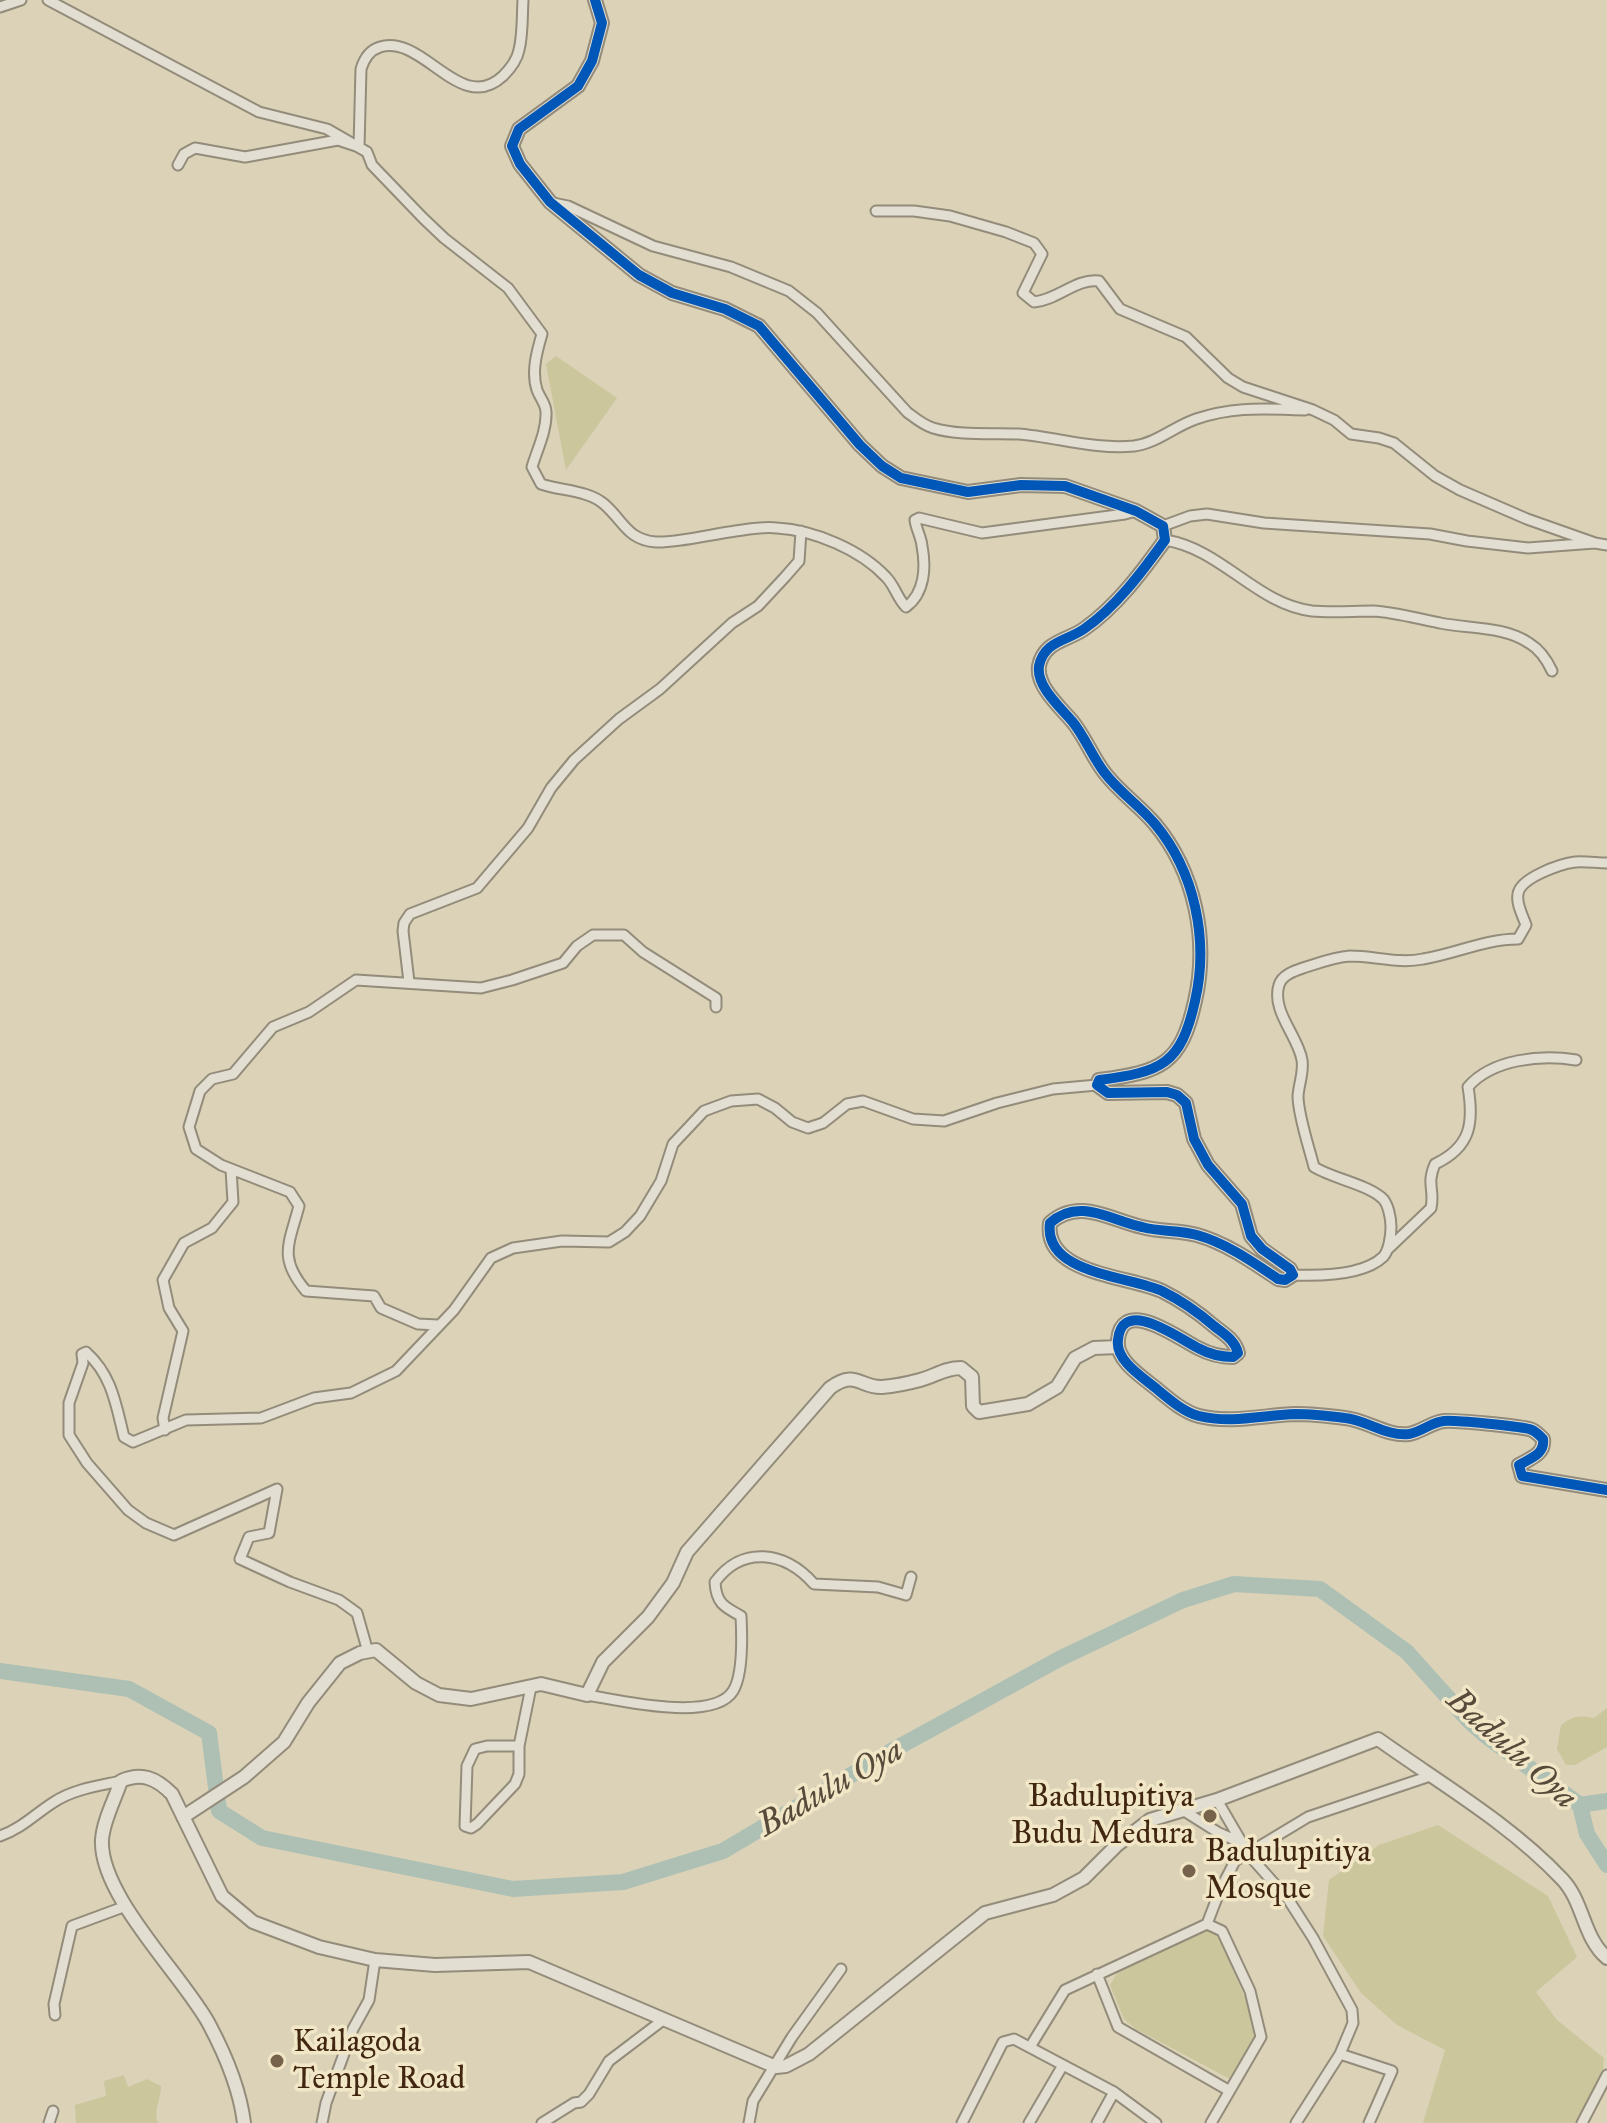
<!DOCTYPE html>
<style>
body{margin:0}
canvas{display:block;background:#dbd2b8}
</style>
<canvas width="1607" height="2123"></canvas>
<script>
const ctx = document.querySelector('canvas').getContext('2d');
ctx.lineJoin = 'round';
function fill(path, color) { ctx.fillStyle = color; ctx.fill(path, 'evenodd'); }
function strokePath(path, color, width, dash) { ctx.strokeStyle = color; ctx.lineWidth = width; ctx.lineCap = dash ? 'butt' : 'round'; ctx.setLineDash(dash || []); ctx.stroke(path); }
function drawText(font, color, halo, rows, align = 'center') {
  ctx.font = font + ' "IM FELL Great Primer",serif'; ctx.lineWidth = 7; ctx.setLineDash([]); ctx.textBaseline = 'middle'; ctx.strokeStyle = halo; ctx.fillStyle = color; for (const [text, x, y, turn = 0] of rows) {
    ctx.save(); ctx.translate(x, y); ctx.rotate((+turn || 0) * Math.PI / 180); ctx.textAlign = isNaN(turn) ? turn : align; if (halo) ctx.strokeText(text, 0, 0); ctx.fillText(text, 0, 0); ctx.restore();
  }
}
fill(new Path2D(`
 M556 356 617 398 566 470 546 364Z
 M1607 1708V1747L1575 1765H1566L1557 1749 1561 1725C1572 1716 1580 1715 1594 1718Z
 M1438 1825 1548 1896 1577 1957 1536 1992 1557 2020 1604 2058 1602 2082 1582 2123H1423L1445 2050 1397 2025 1361 1993 1323 1936 1329 1880 1379 1845Z
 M1208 1929 1219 1936 1247 2003 1254 2037 1230 2079 1136 2029 1124 2019 1110 1985 1120 1968Z
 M124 2075 128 2087 147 2079 161 2086C161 2098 153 2112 158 2123H76L75 2105 106 2096 104 2081Z`), '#cbc69b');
strokePath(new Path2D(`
 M0 1671 129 1689 209 1733 219 1811 262 1838 513 1889 623 1882 723 1851 895 1749 1061 1658 1183 1600 1234 1584 1320 1589 1407 1652 1468 1720 1486 1736 1580 1805 1587 1834 1607 1865
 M1580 1805 1607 1801`), '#aec0b4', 16);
const minor = new Path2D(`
 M48 0 259 112 327 129 367 152 372 165 423 218 444 238 508 288 542 334C537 351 531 372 537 390 540 398 546 404 546 412 547 430 537 450 532 467L541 484C561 491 588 490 604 504 623 520 627 540 656 542 675 543 709 535 729 532 745 530 761 526 777 528 814 530 861 550 886 577 895 586 897 598 906 607 925 593 926 567 922 546 921 536 916 529 915 520L919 518 982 533 1125 514 1136 511
 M0 7 21 0
 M178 165 184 154 195 148 245 157 338 140 359 147 361 69C364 59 370 50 380 47 424 34 460 116 503 76 510 69 517 60 519 50 523 34 522 16 523 0
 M553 203 568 206 653 246 731 267 789 291 817 313 907 412C915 418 923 425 933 428 960 436 990 433 1018 434 1057 437 1095 450 1134 446 1157 443 1175 426 1196 419 1235 406 1264 409 1305 410
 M876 211H914L950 216 1006 232 1034 243 1042 254 1023 293 1034 302C1058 300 1076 278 1099 281L1120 309 1186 337 1228 378 1243 387 1313 410 1334 420 1351 434 1379 438 1394 443 1435 476 1460 490 1527 519 1595 543
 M1163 526 1190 516 1207 514 1264 523 1430 534 1467 541 1528 548 1595 543 1607 545
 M1165 540C1222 549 1256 604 1312 611 1332 613 1353 611 1373 611 1395 612 1418 619 1440 623 1469 629 1504 626 1529 643 1539 649 1547 660 1552 671
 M409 982 403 931 404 923 410 914 477 888 528 828 551 788 574 760 619 719 660 689 732 623 758 606 785 577 799 561 801 531
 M1387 1250 1431 1208C1435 1189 1426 1185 1435 1164 1471 1147 1474 1123 1468 1087 1492 1059 1542 1054 1576 1060
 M1293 1275C1319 1276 1363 1276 1383 1257 1389 1251 1391 1235 1391 1227 1391 1218 1388 1203 1382 1198 1366 1184 1334 1179 1314 1167 1309 1147 1298 1115 1298 1096 1299 1083 1304 1072 1302 1060 1298 1036 1271 1011 1279 985 1282 975 1294 971 1303 968 1319 963 1334 957 1350 956 1375 956 1398 964 1423 959 1455 954 1485 939 1518 939L1526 925C1523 916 1516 904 1518 894 1520 878 1560 864 1575 862 1585 861 1597 863 1607 863
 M438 1325 418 1324 381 1308 374 1296 306 1291C278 1258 289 1244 299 1206L290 1192 221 1165 196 1149 189 1127 200 1091 212 1079 233 1074 273 1027 309 1012 356 980 481 988 512 980 563 963 577 946 593 935H624L643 952 716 998V1007
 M165 1430 163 1418 183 1331 169 1308 163 1280 184 1243 212 1228 233 1202 231 1169
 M368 1652 357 1613 339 1600 290 1582 240 1559 249 1537 269 1533 277 1489 174 1535 146 1523 128 1510 87 1463 69 1435V1403L83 1363 82 1354 86 1352C112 1375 116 1405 124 1437L133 1442 186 1420 261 1418 314 1398 351 1393 396 1371 454 1310 491 1258 513 1248 562 1241 609 1242 625 1232 640 1216 661 1181 673 1144 704 1111 731 1101 758 1099 775 1108 792 1122 808 1128 823 1123 847 1104 863 1101 913 1119 944 1121 997 1103 1053 1089 1097 1085
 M587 1695C618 1700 713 1723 733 1691 743 1675 742 1635 741 1616 724 1607 716 1603 715 1582 742 1545 785 1551 814 1584L878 1587 906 1595 911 1577
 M519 1746V1774L515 1784 477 1824 471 1828 465 1826 467 1766 475 1749 487 1746H519L531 1687
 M1217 1800 1249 1855 1288 1899 1313 1938 1352 2010 1353 2023 1340 2054 1296 2123
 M1181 1809 1219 1833 1242 1843
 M0 1836C21 1829 35 1814 54 1802 74 1789 98 1786 121 1781
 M1207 1924 1220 1890 1235 1861 1308 1817 1430 1776
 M1097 1974 1118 2027 1228 2090
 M55 2015 54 2004 72 1926 126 1906
 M1030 2047 1065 1990 1207 1924 1222 1931 1250 1991 1261 2037 1211 2123
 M1340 2054 1392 2071 1369 2123
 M49 2123 53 2111
 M322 2123 326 2103 353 2029 369 2000 375 1960
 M542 2123 574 2103 581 2102 589 2094 609 2061 663 2020
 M749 2123 753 2101 792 2037 841 1969
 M962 2123 1003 2042 1014 2039 1114 2092 1156 2123
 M1029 2123 1063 2065
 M1097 2123 1114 2092
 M1582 2123 1607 2075`);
const tertiary = new Path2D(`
 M595 0 602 23 592 61 578 86 519 129 512 146 520 164 550 202 639 275 672 293 725 309 759 326 860 445 882 466 901 478 968 492 1021 485 1065 486 1136 511 1163 526 1165 540C1142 572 1116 607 1084 629 1067 641 1044 641 1039 666 1036 686 1060 707 1072 721 1085 737 1092 756 1104 772 1119 792 1139 805 1155 824 1195 872 1209 940 1195 1001 1181 1065 1161 1072 1099 1080L1097 1085 1108 1093 1167 1092 1177 1095 1186 1103 1194 1139 1208 1165 1242 1204 1251 1236 1262 1249 1290 1269 1293 1275 1285 1280 1278 1279C1253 1262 1226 1243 1197 1235 1179 1230 1160 1232 1142 1227 1110 1220 1079 1197 1050 1223 1043 1274 1129 1276 1162 1291 1180 1300 1199 1313 1214 1326 1224 1334 1235 1340 1238 1353L1233 1357C1220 1357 1209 1354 1198 1348 1181 1340 1122 1295 1118 1340 1115 1361 1144 1378 1158 1390 1170 1400 1184 1412 1199 1416 1231 1424 1264 1415 1296 1414 1312 1414 1329 1416 1345 1418 1366 1420 1388 1437 1409 1434 1421 1432 1432 1422 1444 1421 1456 1420 1516 1426 1529 1429 1535 1430 1539 1435 1543 1439 1545 1454 1531 1458 1519 1465L1522 1476 1607 1490
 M183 1817 244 1777 284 1742 308 1703 340 1663 360 1653 376 1650 416 1683 439 1695 471 1699 541 1684 587 1695 603 1662 648 1617 673 1583 687 1552 830 1388C856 1369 860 1388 882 1387 894 1386 909 1383 920 1380 935 1376 945 1368 961 1368L972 1377 973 1406 979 1412 1028 1404 1057 1387 1075 1358 1094 1348 1118 1347
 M244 2123C240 2090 225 2054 209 2024 183 1976 99 1895 102 1840 103 1821 115 1799 121 1781 142 1772 156 1778 172 1794L222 1896 253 1922 319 1947 375 1960 435 1965 529 1962 776 2067 786 2066 809 2054 985 1913 1053 1895 1084 1878 1117 1845 1150 1820 1217 1800 1378 1739C1441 1784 1509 1823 1562 1879 1584 1902 1583 1938 1607 1958`);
strokePath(minor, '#948c7a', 13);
strokePath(tertiary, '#948c7a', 16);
strokePath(minor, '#e2ded1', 9);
strokePath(tertiary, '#e2ded1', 12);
strokePath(new Path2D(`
 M595 0 602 23 592 61 578 86 519 129 512 146 520 164 550 202 639 275 672 293 725 309 759 326 860 445 882 466 901 478 968 492 1021 485 1065 486 1136 511 1163 526 1165 540C1142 572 1116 607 1084 629 1067 641 1044 641 1039 666 1036 686 1060 707 1072 721 1085 737 1092 756 1104 772 1119 792 1139 805 1155 824 1195 872 1209 940 1195 1001 1181 1065 1161 1072 1099 1080L1097 1085 1108 1093 1167 1092 1177 1095 1186 1103 1194 1139 1208 1165 1242 1204 1251 1236 1262 1249 1290 1269 1293 1275 1285 1280 1278 1279C1253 1262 1226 1243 1197 1235 1179 1230 1160 1232 1142 1227 1110 1220 1079 1197 1050 1223 1043 1274 1129 1276 1162 1291 1180 1300 1199 1313 1214 1326 1224 1334 1235 1340 1238 1353L1233 1357C1220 1357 1209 1354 1198 1348 1181 1340 1122 1295 1118 1340 1115 1361 1144 1378 1158 1390 1170 1400 1184 1412 1199 1416 1231 1424 1264 1415 1296 1414 1312 1414 1329 1416 1345 1418 1366 1420 1388 1437 1409 1434 1421 1432 1432 1422 1444 1421 1456 1420 1516 1426 1529 1429 1535 1430 1539 1435 1543 1439 1545 1454 1531 1458 1519 1465L1522 1476 1607 1490`), '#0057b8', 10);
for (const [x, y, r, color] of [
 [1210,1816,8,"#77624b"],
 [1189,1871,8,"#77624b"],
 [277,2061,8,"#77624b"]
]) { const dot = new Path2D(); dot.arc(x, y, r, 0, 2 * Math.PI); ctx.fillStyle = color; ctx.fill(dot); strokePath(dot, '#f1e7c7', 3); }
drawText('32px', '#412611', '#f1e7c7', [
 ["Badulupitiya",1194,1798,"right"],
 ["Budu Medura",1194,1835,"right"],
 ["Badulupitiya",1205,1853],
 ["Mosque",1205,1890],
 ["Kailagoda",293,2043],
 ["Temple Road",293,2080]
], 'left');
drawText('italic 34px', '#584a3a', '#f1e7c7', [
 ["Badulu Oya",1511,1750,42],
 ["Badulu Oya",831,1789,-30]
]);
</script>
